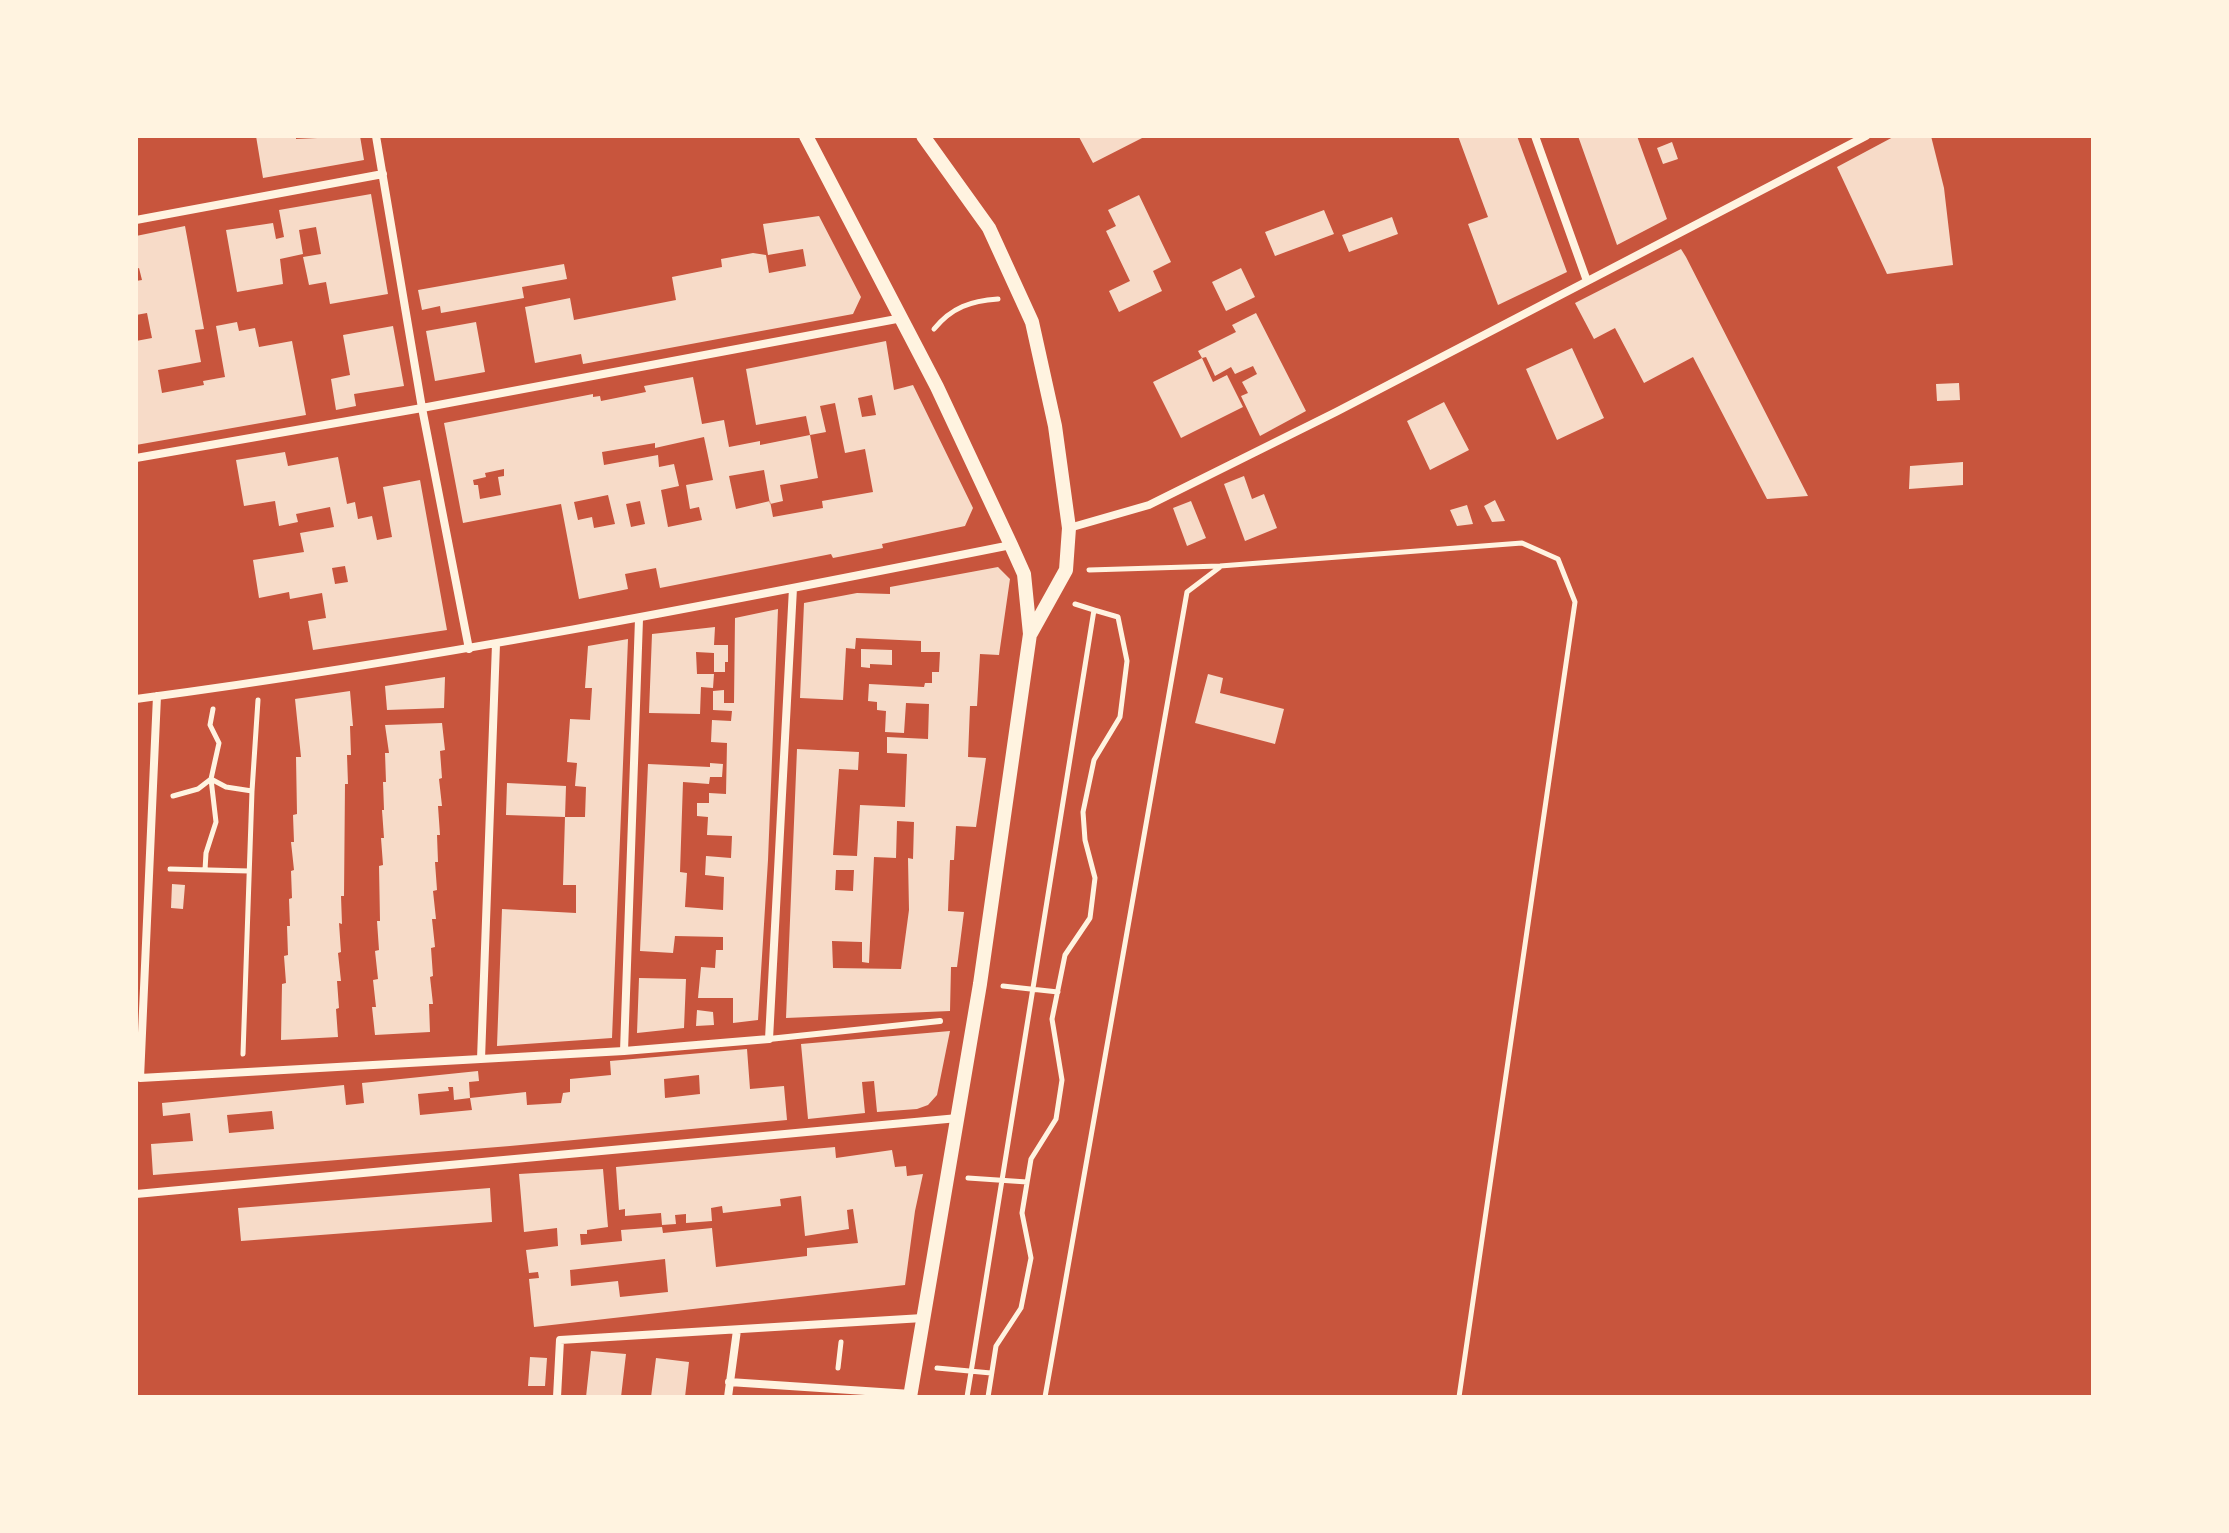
<!DOCTYPE html>
<style>
body{margin:0}
#map{position:relative;width:2229px;height:1533px;overflow:hidden;background:#c8553d;font-family:"Asap Condensed",sans-serif}
canvas{display:block}
.frame{position:absolute;inset:0;border:138px solid #fff3e0;pointer-events:none}
</style>
<div id="map">
<canvas width="2229" height="1533"></canvas>
<div class="frame"></div>
</div>
<script>
const ctx = document.querySelector('canvas').getContext('2d');
ctx.lineJoin = 'round';
function fill(path, color) { ctx.fillStyle = color; ctx.fill(path, 'evenodd'); }
function strokePath(path, color, width, dash) { ctx.strokeStyle = color; ctx.lineWidth = width; ctx.lineCap = dash ? 'butt' : 'round'; ctx.setLineDash(dash || []); ctx.stroke(path); }
fill(new Path2D(`
 M256 136H296V139L360 136 364 160 263 178Z
 M1082 136H1146L1093 163 1079 137Z
 M1458 136H1517L1567 272 1498 305 1468 224 1488 217Z
 M1578 136H1637L1667 219 1617 245Z
 M1895 136H1931L1944 188 1953 265 1887 274 1837 167Z
 M1672 142 1678 159 1663 164 1657 148Z
 M371 194 388 294 330 304 326 282 309 285 303 257 321 254 316 227 299 230 303 254 280 259 283 284 237 292 226 230 273 223 276 239 284 237 279 210Z
 M1139 195 1171 262 1153 271 1162 291 1119 312 1109 291 1130 281 1106 231 1116 226 1108 210Z
 M1324 210 1334 234 1275 256 1265 232Z
 M819 216 861 297 853 314 583 364 581 354 535 363 525 307 570 298 574 320 676 300 672 277 722 267 721 259 753 253 766 255 769 273 806 266 803 249 768 255 763 224Z
 M1392 217 1398 234 1349 252 1342 235Z
 M185 226 204 329 195 330 201 362 158 370 162 393 204 385 203 381 225 377 216 326 237 322 239 331 255 328 259 347 292 341 306 415 136 445V341L152 338 147 313 136 315V281L142 280 139 268 136 269V236Z
 M1681 249 1686 257 1808 496 1767 499 1693 357 1644 383 1615 328 1594 339 1575 303Z
 M564 264 567 279 522 287 524 298 441 313 440 306 422 310 418 290Z
 M1241 268 1255 297 1226 311 1212 282Z
 M1256 313 1306 411 1260 436 1241 396 1248 393 1242 382 1257 374 1253 366 1235 374 1231 367 1215 376 1206 357 1202 358 1213 382 1227 375 1243 407 1181 438 1153 382 1202 358 1198 351 1236 332 1232 325Z
 M476 322 485 372 435 381 426 331Z
 M393 326 404 386 354 394 356 406 336 410 331 379 350 375 343 335Z
 M886 341 894 390 913 385 973 508 965 526 882 544 883 548 833 558 831 554 660 588 656 568 625 574 628 589 579 599 561 504 463 523 444 423 593 394V397L600 396 601 401 646 392 644 386 693 377 702 424 724 420 729 447 760 441V445L810 435 806 416 756 425 746 369ZM872 395 876 415 862 417 858 398ZM835 403 845 453 865 449 873 492 822 501 823 508 773 517 770 501 736 509 729 476 764 470 770 504 783 501 780 485 818 478 810 435 826 432 820 406ZM704 437 713 480 686 485 690 509 699 507 702 520 668 527 661 490 679 486 674 464 659 467 658 455 604 465 602 452 655 443V448ZM504 469V476L498 477 501 495 480 499 478 485H474L473 480 486 477 485 473ZM608 495 615 524 594 528 592 517 578 520 574 502ZM640 501 645 524 631 527 626 504Z
 M1572 348 1604 418 1557 440 1526 369Z
 M1959 383 1960 400 1937 401 1936 384Z
 M1444 402 1469 450 1430 470 1407 421Z
 M285 452 288 466 338 457 347 504 355 502 358 519 372 516 377 540 392 537 383 487 420 480 447 630 313 650 308 621 326 618 322 593 290 599 289 592 259 598 253 560 304 552 300 533 334 527 330 507 296 514 298 522 279 526 275 501 244 506 236 460ZM345 566 348 582 335 584 332 568Z
 M1963 462V485L1909 489 1910 466Z
 M1244 476 1252 499 1264 494 1277 528 1245 541 1224 484Z
 M1495 500 1505 521 1492 522 1484 506Z
 M1191 501 1206 538 1187 546 1173 508Z
 M1467 505 1473 524 1457 526 1450 510Z
 M998 567 1010 579 999 655 980 654 977 706H970L968 757 986 758 976 827 956 826 954 860H950L948 911 964 912 957 967H951L950 1011 786 1018 797 749 859 752 858 770 839 769 833 855 857 856 860 805 905 807 907 754 887 753V737L928 739 929 704 906 703 904 733 885 732 886 711 877 710V702L868 701 869 684 924 687 925 683H932V672H939L940 652H921V641L856 638 855 649 846 648 843 700 800 698 804 603 857 593 890 594V587ZM897 821 914 822 913 859 908 858 909 910 901 969 833 968 832 941 862 942V962L869 963 874 857 896 858ZM836 870H854L853 891 835 890Z
 M778 609 768 860 758 1020 733 1023V998H698L701 967 715 968 716 950H723V937L675 936 673 953 640 951 648 764 710 767V763L723 764 722 777H710L709 784 683 782 680 872 687 873 685 907 723 910 724 877 705 875 706 856 731 858 732 836 707 835 708 817 697 816V803H709V793L726 794 727 743 711 742 712 720 731 721 732 711 713 710V691L724 690V703H734L735 618Z
 M715 627 714 645H728V662H725V672H714V653L696 652 697 674H714L713 688 701 687 700 714 649 713 652 634Z
 M628 639 612 1038 497 1046 502 909 576 913V885H563L565 817H585L586 787 575 786 577 763 567 762 570 719 590 720 592 688H585L588 646Z
 M861 649 892 650V665L870 664V668L861 667Z
 M1208 674 1223 678 1220 693 1284 709 1275 744 1195 723Z
 M445 677 444 708 387 710 385 686Z
 M350 691 353 726H350L351 755H347L348 784H345L344 896H341L342 924 339 923 341 952 338 953 341 981H337L339 1008 336 1009 338 1037 281 1040 282 984 286 983 284 956 288 955 287 926H290L289 899 292 898 291 871 294 870 291 842H294L293 815 297 814 296 757H301L295 699Z
 M442 723 445 750 440 751 442 778 439 779 442 806H438L440 835H437L438 862H435L437 890 433 891 436 919H432L435 947 431 948 433 976 430 977 433 1004H429L430 1032 375 1035 372 1007H376L373 980 378 979 375 951 379 950 377 921H380L379 866 383 865 381 838H384L382 810H384L383 782H386L385 753H389L385 725Z
 M507 783 566 786 565 817 506 815Z
 M172 884 185 885 183 909 171 908Z
 M639 978 686 979 684 1028 637 1033Z
 M697 1010 713 1012 714 1025 696 1026Z
 M950 1031 937 1095 928 1105 917 1109 877 1112 874 1081 862 1082 865 1113 808 1119 801 1044Z
 M747 1049 750 1089 784 1086 787 1120 510 1146 153 1175 151 1144 193 1141 190 1113 163 1116 162 1103 344 1085 346 1105 364 1103 362 1083 478 1071 479 1081 469 1082 470 1098 526 1092 527 1105 561 1103 563 1093 570 1092V1079L611 1075 610 1061ZM699 1075 700 1094 665 1098 664 1079ZM448 1087H453L454 1100 470 1098 472 1110 420 1115 418 1094 449 1091ZM272 1111 274 1129 229 1133 227 1115Z
 M835 1147 836 1158 892 1150 895 1167 906 1166 907 1176 923 1174 915 1211 905 1285 534 1327 529 1279 539 1278 538 1272 529 1273 526 1250 558 1246 557 1228 524 1232 519 1174 603 1169 608 1227 587 1230V1234H580L581 1245 622 1241 621 1230 662 1227 663 1233 712 1228 716 1267 807 1256V1248L858 1243 853 1209 847 1210 849 1229 805 1236 801 1196 780 1199 781 1206 723 1213 722 1206 711 1208 712 1221 686 1223V1214L675 1215 676 1224 662 1225 661 1213 625 1216V1209L619 1210 616 1167ZM665 1259 668 1292 620 1297 618 1281 571 1286 570 1270Z
 M490 1188 492 1222 241 1241 238 1208Z
 M591 1351 626 1354 621 1397H586Z
 M530 1357 547 1358 545 1386H528Z
 M656 1358 689 1362 685 1397H651Z`), '#f7dbc8');
strokePath(new Path2D(`
 M934 329C952 307 971 301 998 299
 M1089 570 1220 566 1522 543 1558 559 1575 602 1459 1397
 M173 796 198 789 211 779 226 787 252 791
 M170 869 249 871
 M205 870 206 853 216 822 211 779 219 743 210 725 213 709
 M1003 986 1058 992
 M243 1054 252 791 258 700
 M968 1178 1027 1182
 M838 1368 841 1342
 M937 1368 991 1373
 M967 1397 1094 610 1075 604
 M988 1397 996 1346 1021 1308 1031 1258 1022 1213 1031 1159 1056 1119 1062 1080 1052 1019 1065 955 1090 918 1095 878 1085 840 1083 812 1094 760 1120 717 1127 661 1118 617 1094 610
 M1045 1397 1187 592 1220 567`), '#fff3e0', 5);
strokePath(new Path2D(`
 M769 1039 940 1021`), '#fff3e0', 6);
strokePath(new Path2D(`
 M376 136 422 408 469 649
 M1535 136 1587 281
 M136 220 383 174
 M136 458 422 408 902 318
 M1069 528 1149 505 1336 412 1866 136
 M157 696 140 1078 624 1051 769 1039 793 588
 M136 699C430 660 720 603 1011 545
 M624 1051 639 619
 M481 1059 496 644
 M136 1194 958 1118
 M729 1382 911 1394
 M557 1397 560 1340 923 1318
 M728 1397 737 1330`), '#fff3e0', 8);
strokePath(new Path2D(`
 M806 136 937 387 1011 545 1024 574 1030 634 980 984 910 1397
 M923 136 989 228 1032 322 1055 426 1069 528 1066 570 1031 633`), '#fff3e0', 14);
</script>
